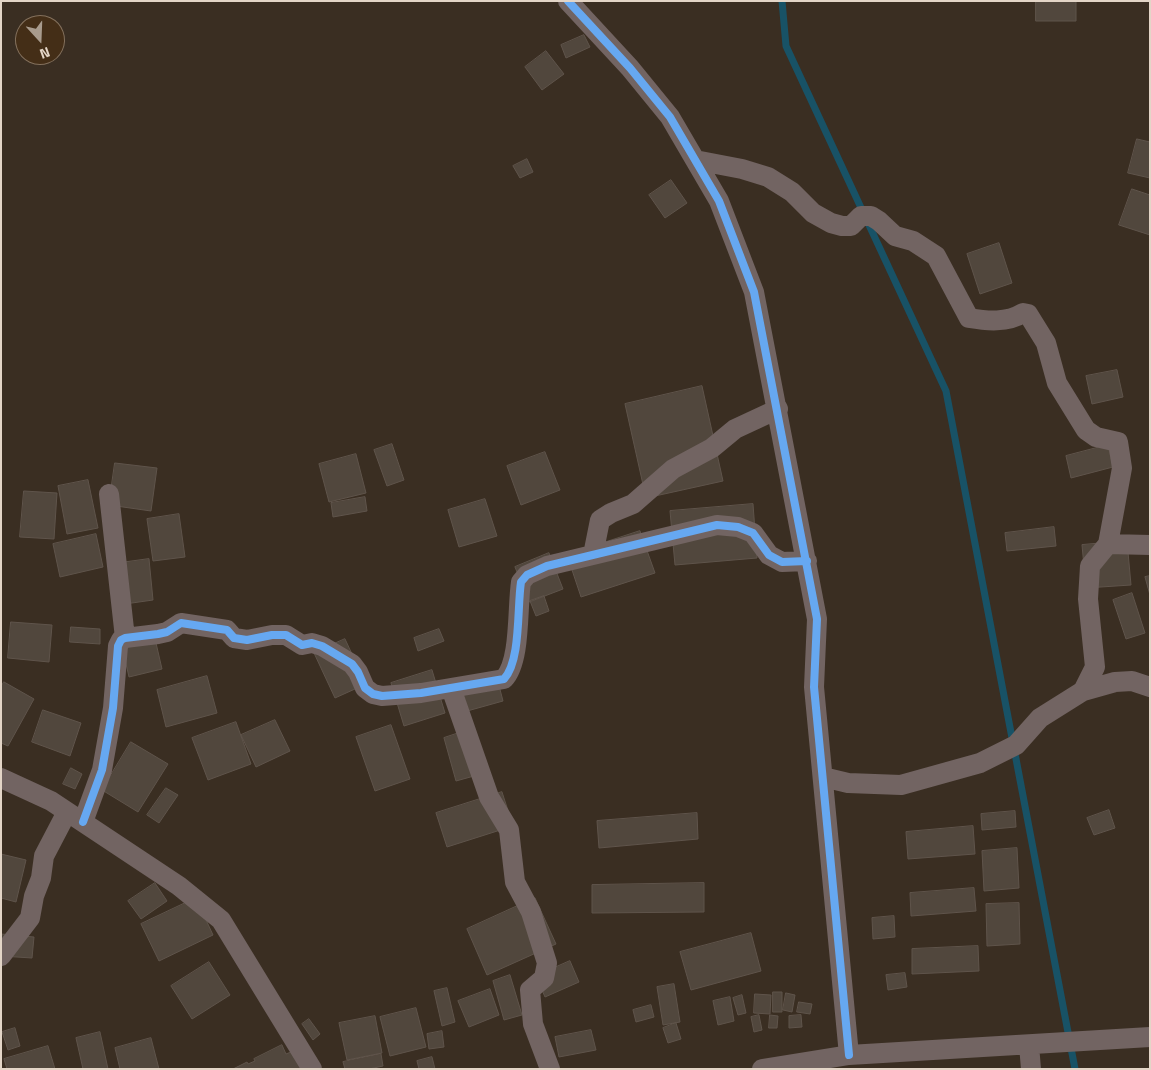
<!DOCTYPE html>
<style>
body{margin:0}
#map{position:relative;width:1151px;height:1070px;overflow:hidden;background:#3a2e22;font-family:"Titillium Web",sans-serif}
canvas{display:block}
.frame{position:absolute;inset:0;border:2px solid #e3d5c7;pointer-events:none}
.north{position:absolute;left:15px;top:15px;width:50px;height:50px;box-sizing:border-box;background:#442e17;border:1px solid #84715d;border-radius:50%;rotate:160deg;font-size:14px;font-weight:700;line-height:20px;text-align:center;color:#e3d5c7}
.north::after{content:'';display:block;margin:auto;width:18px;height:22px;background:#a89b8d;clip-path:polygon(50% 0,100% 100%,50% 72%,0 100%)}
</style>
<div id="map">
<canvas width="1151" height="1070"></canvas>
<div class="frame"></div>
<div class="north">N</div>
</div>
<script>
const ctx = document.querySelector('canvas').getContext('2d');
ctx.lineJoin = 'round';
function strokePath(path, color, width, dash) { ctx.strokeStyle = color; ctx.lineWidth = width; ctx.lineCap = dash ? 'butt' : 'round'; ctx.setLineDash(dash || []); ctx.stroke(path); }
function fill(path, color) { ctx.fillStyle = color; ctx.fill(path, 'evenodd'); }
strokePath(new Path2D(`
 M782 1 786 46 946 391 1075 1069`), '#185266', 7);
const building = new Path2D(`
 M1036 1H1076V21H1036Z
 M584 35 590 47 566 58 561 45Z
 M546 51 564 74 542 90 525 67Z
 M1137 139 1150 142V178L1128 173Z
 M527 159 533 172 520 178 513 166Z
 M671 180 687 203 665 218 649 195Z
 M1132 189 1150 195V235L1119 225Z
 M999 243 1012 283 980 294 967 254Z
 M1117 370 1123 397 1092 404 1086 376Z
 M702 386 723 481 646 498 625 404Z
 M392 444 404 480 387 486 374 450Z
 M1108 445 1113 467 1071 478 1066 456Z
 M545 452 560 490 521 505 507 466Z
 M356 454 366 493 329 502 319 464Z
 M115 463 157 468 151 511 109 505Z
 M88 480 98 528 67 534 58 486Z
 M24 491 57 493 54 539 20 537Z
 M365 497 367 511 333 517 331 503Z
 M485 499 497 536 459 547 448 510Z
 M753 504 757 558 675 565 670 511Z
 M179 514 185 557 153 561 147 519Z
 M1054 527 1056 546 1007 551 1005 533Z
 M640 531 655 573 581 597 567 555Z
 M96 534 103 567 60 577 53 544Z
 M1127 541 1131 585 1086 588 1082 545Z
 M549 553 563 589 529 602 515 567Z
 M149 559 153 600 125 604 120 563Z
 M1150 576V595L1145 577Z
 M1132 593 1145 633 1126 639 1113 600Z
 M544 596 549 611 536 616 530 601Z
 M11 622 52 625 49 662 8 658Z
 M71 627 100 629V644L70 642Z
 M439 629 444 641 418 651 414 638Z
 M153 630 162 669 129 677 120 637Z
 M345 639 366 684 335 698 314 653Z
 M432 670 445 713 404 726 391 683Z
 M496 674 503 701 460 713 452 686Z
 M207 676 217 713 166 727 157 690Z
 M4 682 34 699 8 746 1 743V687Z
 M43 710 81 723 70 756 32 742Z
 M275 720 290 751 256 767 241 735Z
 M236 722 251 764 208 780 192 738Z
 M391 725 410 779 375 791 356 737Z
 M462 732 474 776 456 781 444 738Z
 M131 742 168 764 138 812 102 790Z
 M71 768 82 774 75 789 63 784Z
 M166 788 178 795 159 823 147 815Z
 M502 792 513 826 447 847 436 813Z
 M1109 810 1115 828 1094 835 1087 818Z
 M1015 811 1016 827 982 830 981 814Z
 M697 813 698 839 599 848 597 821Z
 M973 826 975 854 908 859 906 832Z
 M1017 848 1019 888 984 891 982 851Z
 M1 854 26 860 16 902 1 898Z
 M155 883 167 901 141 919 128 901Z
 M704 883V912L592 913V885Z
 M974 888 976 911 911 916 910 893Z
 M196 898 213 935 159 961 141 924Z
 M535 898 556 944 487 975 467 929Z
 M1019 903 1020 944 987 946 986 904Z
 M894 916 895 937 873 939 872 918Z
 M751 933 761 971 691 990 680 952Z
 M1 934 34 937 32 958 1 956Z
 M978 946 979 971 912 974V949Z
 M570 961 579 982 545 997 536 976Z
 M209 962 230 995 192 1019 171 986Z
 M905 973 907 987 888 990 886 975Z
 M510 975 522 1015 504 1020 493 981Z
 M674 984 680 1022 663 1025 657 987Z
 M447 988 455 1022 442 1026 434 991Z
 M490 989 499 1015 469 1027 458 1001Z
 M773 992H782V1012H773Z
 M786 993 795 995 792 1012 783 1010Z
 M755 994 771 995 770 1014 754 1013Z
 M742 995 746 1013 738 1015 733 998Z
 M730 997 734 1021 718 1025 713 1001Z
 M799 1002 812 1004 810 1014 797 1012Z
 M651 1005 654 1017 636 1022 633 1010Z
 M416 1008 426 1047 390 1056 380 1017Z
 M759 1015 762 1030 754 1032 751 1017Z
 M770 1015 778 1016 777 1028H769Z
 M801 1015 802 1027 789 1028V1016Z
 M375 1016 382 1053 347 1060 339 1023Z
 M309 1019 320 1034 313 1040 302 1024Z
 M676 1023 681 1039 668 1043 663 1028Z
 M15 1028 20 1046 8 1050 2 1032Z
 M591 1030 596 1050 559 1057 555 1037Z
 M442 1031 444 1047 429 1049 427 1034Z
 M100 1032 108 1069H83L76 1038Z
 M151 1038 159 1069H120L115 1048Z
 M282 1045 286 1054 296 1050 305 1069H233L247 1062 248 1064 255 1061 254 1059Z
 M48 1046 55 1069H7L4 1059Z
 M381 1054 383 1066 369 1069H345L343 1062Z
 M432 1057 435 1069H419L417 1061Z`);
fill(building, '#51473d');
strokePath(building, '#5f544b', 1);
strokePath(new Path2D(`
 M568 1 630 68 670 117 719 201 754 292 817 619 814 687 849 1055
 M695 160 742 169 768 177 792 192 813 213 831 223 842 226H851L861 216H871L879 221 895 236 913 241 936 256 969 318C987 321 1007 323 1023 313L1028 314 1046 343 1057 383 1086 430 1096 437 1118 442 1122 468 1108 544 1090 566 1088 599 1095 667 1083 691
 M109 494 125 638
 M1108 544 1150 545
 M593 555 600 520 611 513 633 504 673 469 712 448 735 429 778 409
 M451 688 489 797 509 830 515 882 531 912 547 963 544 978 530 990 533 1024 550 1069
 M823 777 848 783 901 785 980 763 1016 745 1040 718 1083 691 1115 682 1132 681 1150 687
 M1 778 51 801 179 886 221 920 312 1069
 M83 822 102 770 113 708 118 646 121 640 125 638 158 634 167 632 181 623 227 630 234 638 247 640 272 635H286L302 645 312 643 322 646 352 664 358 672 365 688 373 694 382 696 421 693 504 679C521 661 517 608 521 582L527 575 547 566 717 525 738 527 753 533 769 555 782 562 807 561
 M1 956 30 918 34 896 41 878 44 856 67 812
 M1029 1045 1031 1069
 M762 1069 849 1055 1150 1037`), '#726462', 20);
strokePath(new Path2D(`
 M568 1 630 68 670 117 719 201 754 292 817 619 814 687 849 1055
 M83 822 102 770 113 708 118 646 121 640 125 638 158 634 167 632 181 623 227 630 234 638 247 640 272 635H286L302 645 312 643 322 646 352 664 358 672 365 688 373 694 382 696 421 693 504 679C521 661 517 608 521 582L527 575 547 566 717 525 738 527 753 533 769 555 782 562 807 561`), '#66a8f1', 8);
</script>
